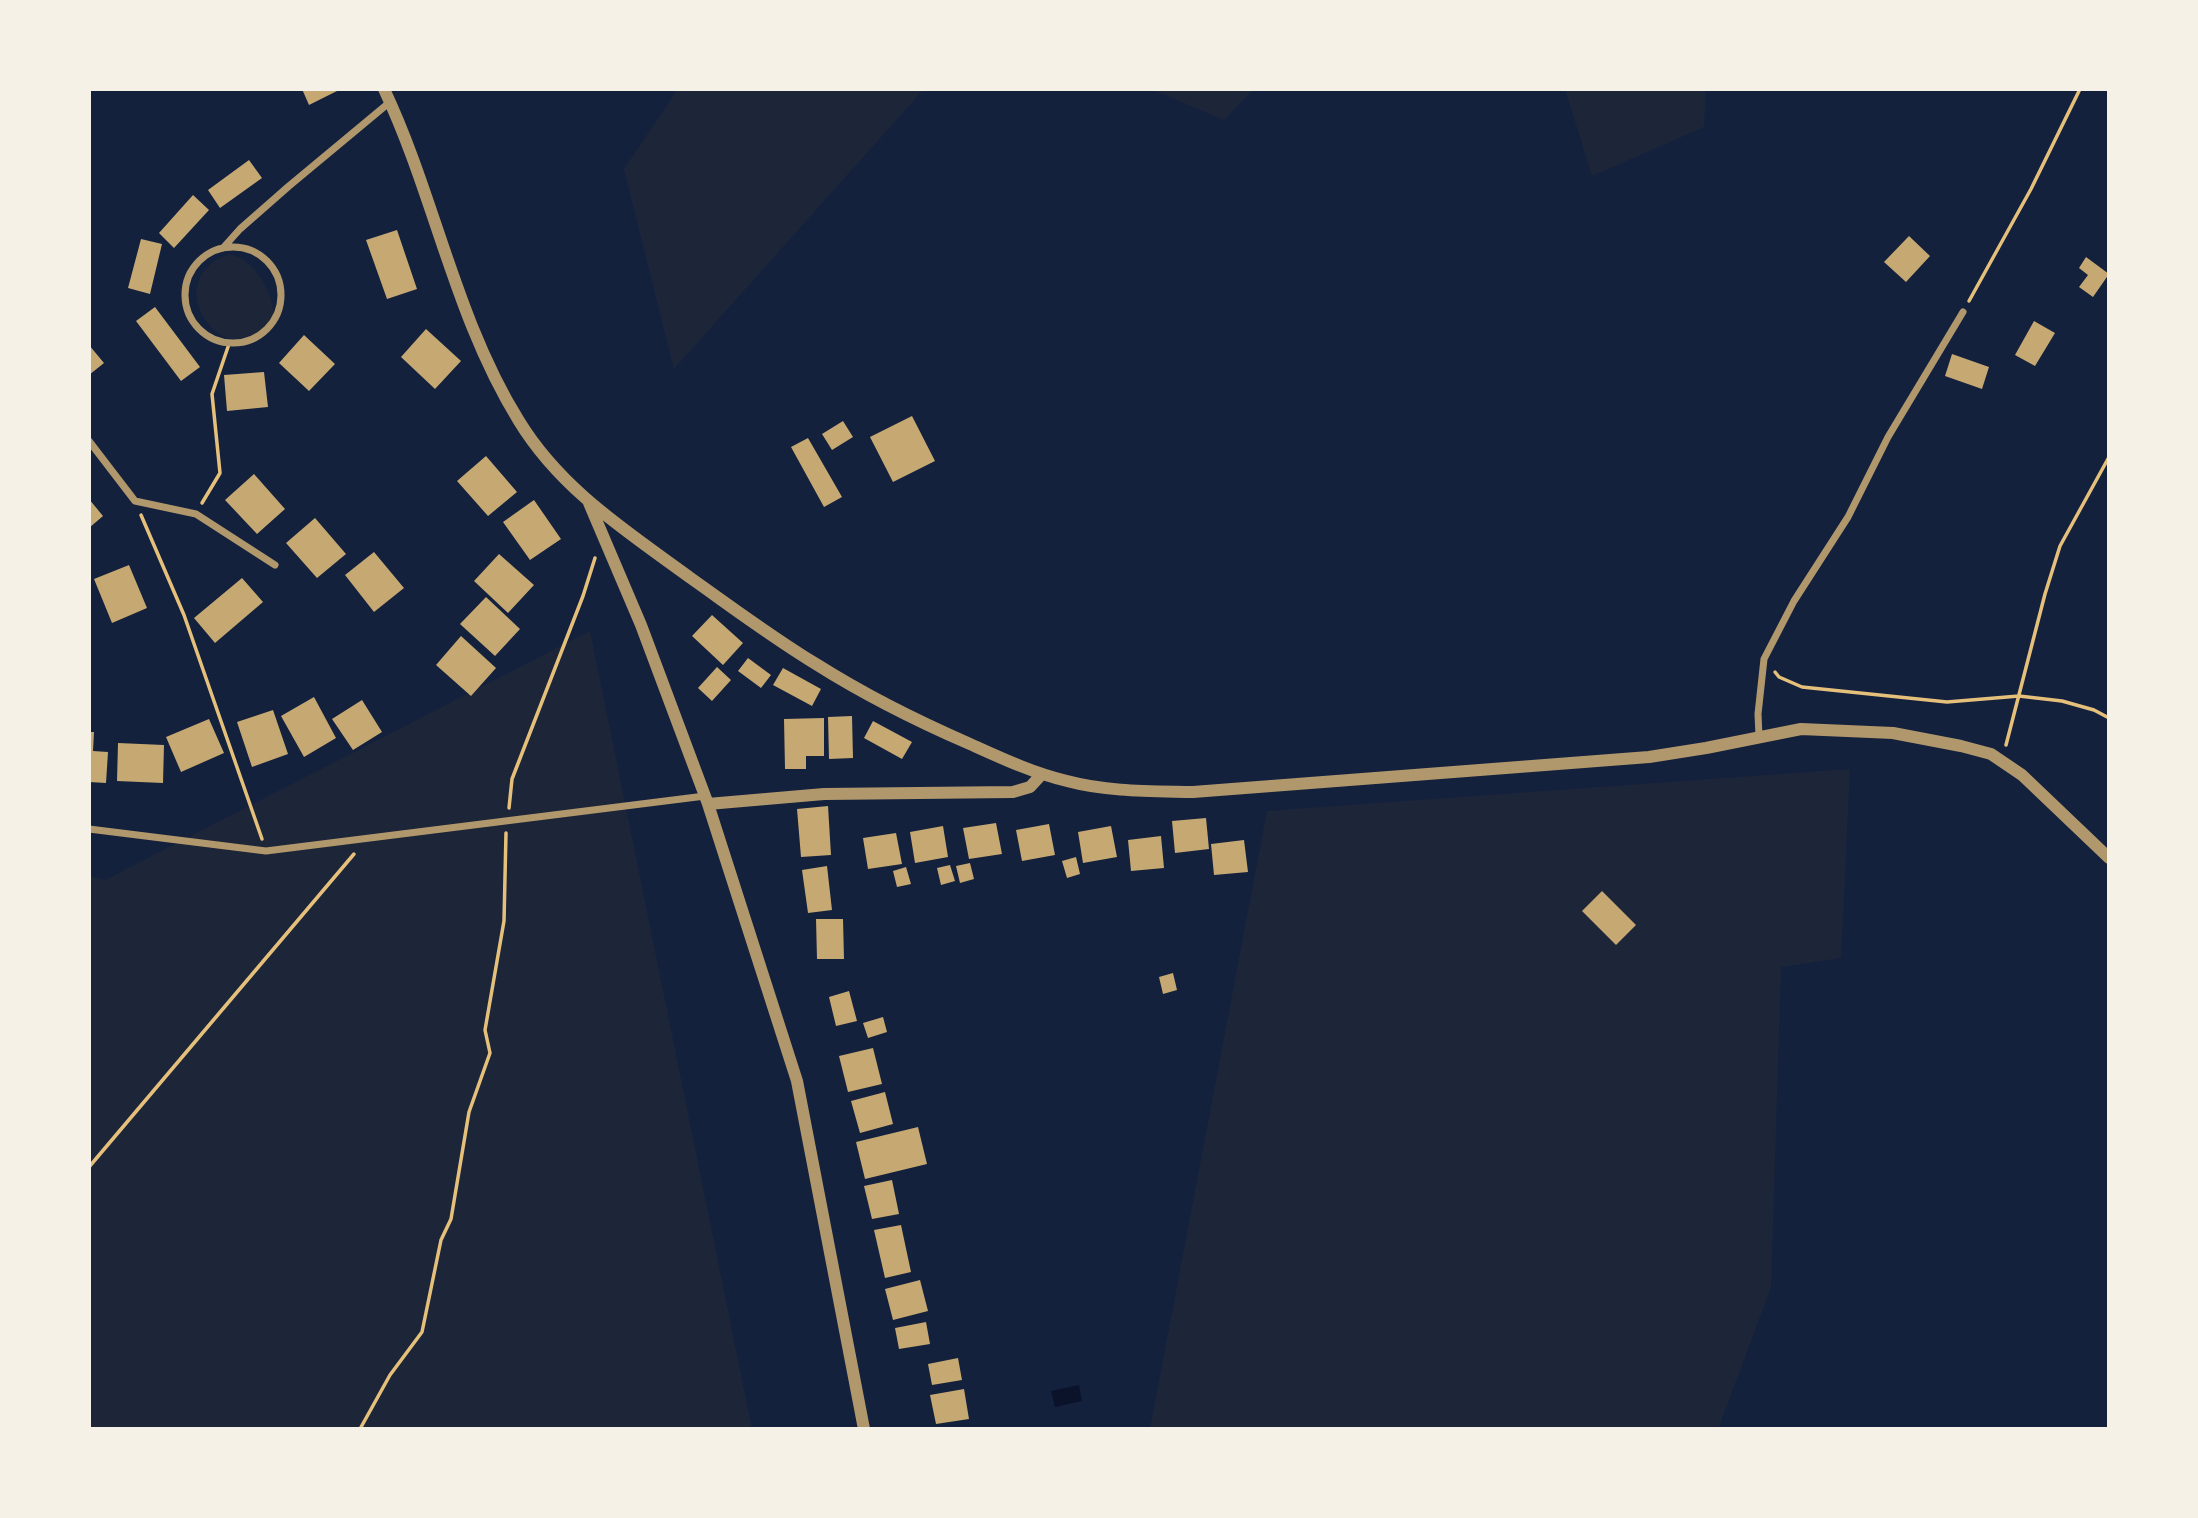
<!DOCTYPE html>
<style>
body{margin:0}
#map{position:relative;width:2198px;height:1518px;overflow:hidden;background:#14213d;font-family:Figtree,sans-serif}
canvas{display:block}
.frame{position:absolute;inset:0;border:91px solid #f6f1e7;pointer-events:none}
</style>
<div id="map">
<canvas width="2198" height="1518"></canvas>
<div class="frame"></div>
</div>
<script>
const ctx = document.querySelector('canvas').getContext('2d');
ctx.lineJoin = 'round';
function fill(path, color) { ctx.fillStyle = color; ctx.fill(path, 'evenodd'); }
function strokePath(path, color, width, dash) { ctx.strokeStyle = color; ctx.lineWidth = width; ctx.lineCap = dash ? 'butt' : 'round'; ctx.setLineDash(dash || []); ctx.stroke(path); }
fill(new Path2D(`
 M678 89H924L674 369 624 169Z
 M1151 89H1254L1224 120Z
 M1565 89H1706L1704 127 1592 176Z
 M230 254C255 260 271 290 274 314 269 321 264 331 257 335 212 361 162 276 230 254Z
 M590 631 752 1429H89V875L105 880Z
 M1850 769 1841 958 1781 967 1771 1288 1718 1429H1150L1267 811Z`), '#1d2539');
fill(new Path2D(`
 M1079 1385 1082 1401 1055 1407 1051 1391Z`), '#0b132b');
fill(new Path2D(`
 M302 89H341L309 105Z
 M249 160 262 178 220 208 208 190Z
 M193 195 209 210 174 248 159 233Z
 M397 230 417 289 387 299 366 240Z
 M1909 236 1930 256 1906 282 1884 262Z
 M141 239 162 244 150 294 128 288Z
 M2086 257 2109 274 2093 297 2079 287 2088 275 2079 268Z
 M155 307 200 367 181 381 136 321Z
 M2034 321 2055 333 2035 366 2015 355Z
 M426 329 461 361 435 389 401 357Z
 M304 335 335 364 309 391 279 363Z
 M89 345 104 363 89 375Z
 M1952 354 1989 367 1982 389 1945 376Z
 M264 372 268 407 227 411 224 375Z
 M912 416 935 461 893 482 870 437Z
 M843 421 853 437 832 450 822 434Z
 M808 438 842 497 824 507 791 447Z
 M486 456 517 492 488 516 457 481Z
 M254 474 285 509 257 534 225 500Z
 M89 499 103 516 89 528Z
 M534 500 561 539 530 560 503 522Z
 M315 518 346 554 317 578 286 543Z
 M374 552 404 588 374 612 345 575Z
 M499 554 534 585 508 613 474 581Z
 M129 565 147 608 112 623 94 579Z
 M242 578 263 602 215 643 194 618Z
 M486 597 520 629 495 656 460 624Z
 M712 615 743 643 723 665 692 636Z
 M461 636 496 668 471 696 436 665Z
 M748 658 771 675 761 688 738 671Z
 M717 667 731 680 712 701 698 688Z
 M783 668 821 689 812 706 773 685Z
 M314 697 336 738 304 757 281 716Z
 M362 700 382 732 353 750 332 719Z
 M273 710 288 754 252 767 237 722Z
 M852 716 853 758 829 759 828 717Z
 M824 718V756H806V769H785L784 719Z
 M209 719 224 753 181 772 166 737Z
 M873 721 912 742 902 759 864 738Z
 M89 732H94L93 751 108 752 106 783 89 782Z
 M118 743 164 745 163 783 117 781Z
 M828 806 831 855 801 857 797 809Z
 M1206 818 1209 849 1175 853 1172 821Z
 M996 823 1002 854 969 859 963 828Z
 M1049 824 1055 855 1022 861 1016 830Z
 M943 826 948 857 915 863 910 832Z
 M1111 826 1117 857 1083 863 1078 832Z
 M896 833 902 864 868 869 863 838Z
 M1161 836 1164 868 1131 871 1128 840Z
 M1244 840 1248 872 1214 875 1211 844Z
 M1076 857 1080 874 1067 878 1062 861Z
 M970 863 974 879 960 883 956 866Z
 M950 865 955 881 941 885 937 868Z
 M827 866 832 910 808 913 802 870Z
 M906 867 911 884 897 887 893 871Z
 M1602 891 1636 925 1616 945 1582 911Z
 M816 919H843L844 959H817Z
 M1173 973 1177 990 1163 994 1159 977Z
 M849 991 857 1021 836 1026 829 997Z
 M883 1017 887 1032 868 1038 863 1023Z
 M873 1048 882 1084 848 1092 839 1056Z
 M885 1092 893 1124 860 1133 851 1101Z
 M918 1127 927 1164 865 1179 856 1142Z
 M892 1180 899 1214 872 1219 864 1186Z
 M901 1225 911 1272 885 1278 874 1230Z
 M920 1280 928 1311 893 1320 885 1289Z
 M926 1322 930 1344 899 1349 895 1328Z
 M958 1358 962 1380 932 1385 928 1364Z
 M964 1389 969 1419 936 1424 930 1395Z`), '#c6a872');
strokePath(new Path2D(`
 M1969 301 2031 189 2080 89
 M202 503 220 473 212 394 229 344
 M141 515 184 615 262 839
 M1775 672 1779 677 1802 687 1947 702 2019 696 2062 701 2094 710 2109 718
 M2006 745 2045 594 2060 546 2109 457
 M509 808 512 779 583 596 595 558
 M89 1167 354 854
 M360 1429 390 1375 422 1332 441 1240 451 1219 469 1112 490 1053 485 1030 504 921 506 833`), '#e5c07b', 3.5);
strokePath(new Path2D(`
 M185 295a48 48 0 1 1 96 0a48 48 0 1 1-96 0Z
 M223 248 240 229 289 186 390 102
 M89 441 135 501 196 514 275 565
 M1759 736 1758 714 1764 659 1794 601 1848 517 1888 437 1963 312
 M89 829 266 851 705 796`), '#b1986c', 7);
strokePath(new Path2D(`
 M384 89C435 197 455 318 519 421 561 490 628 532 692 579 733 608 773 638 816 664 865 695 917 721 970 744 1001 758 1033 773 1067 781 1108 792 1151 791 1193 792L1649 757 1706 748 1801 729 1893 733 1961 746 1991 754 2022 775 2109 858
 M589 503 641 625 708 804 797 1081 864 1429
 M708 804 824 794 1013 792 1030 787 1042 774`), '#b1986c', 12);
</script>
